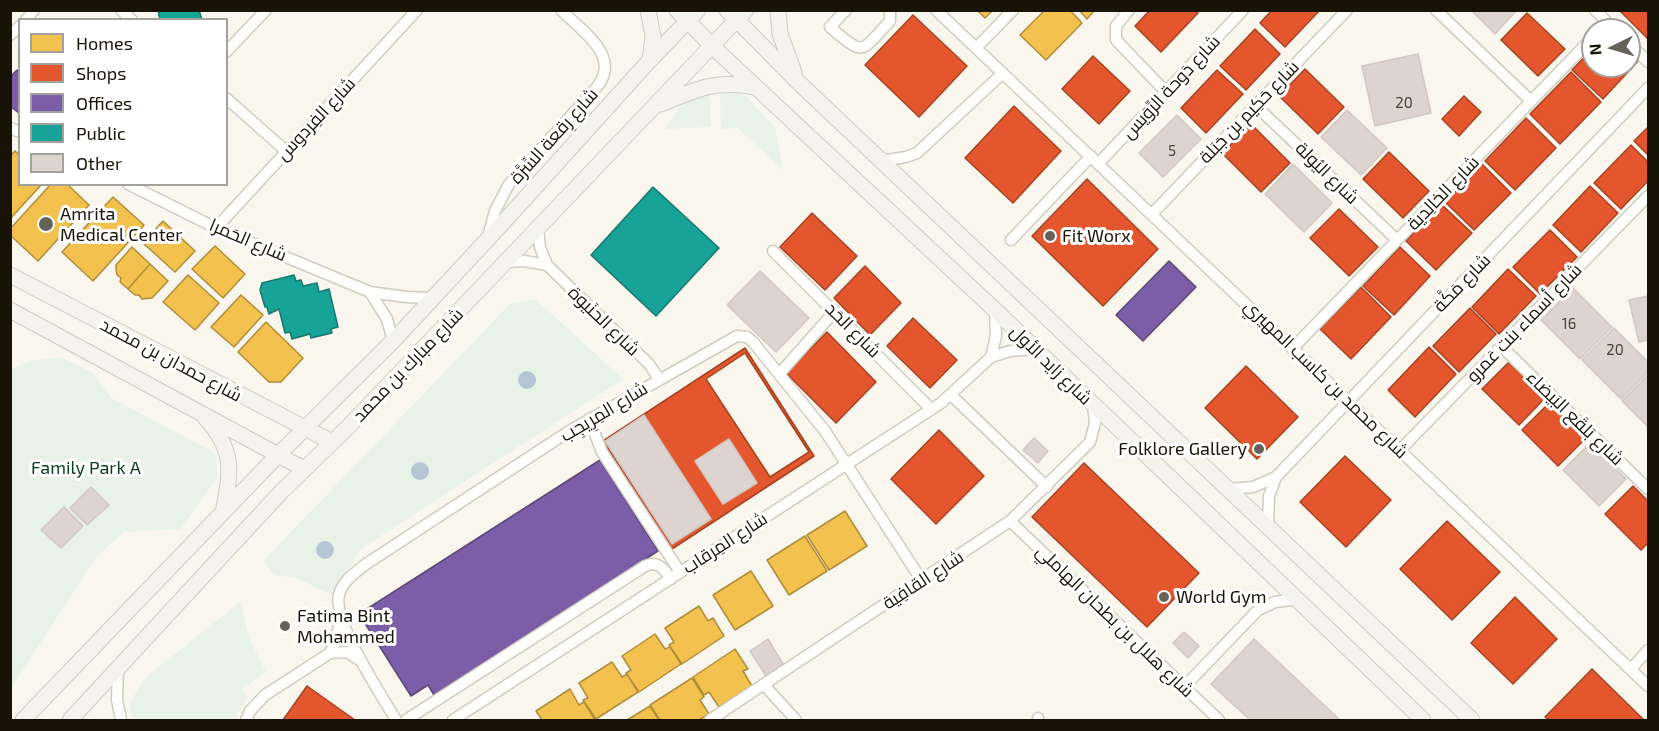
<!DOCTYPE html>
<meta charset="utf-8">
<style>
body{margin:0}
#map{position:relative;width:1659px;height:731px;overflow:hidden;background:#f9f6ee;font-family:"Exo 2",sans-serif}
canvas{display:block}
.frame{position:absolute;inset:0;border:12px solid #171306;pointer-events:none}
.legend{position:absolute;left:18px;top:18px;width:210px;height:168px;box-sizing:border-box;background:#fff;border:2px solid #a2a19b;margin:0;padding:8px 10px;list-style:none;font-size:18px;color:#171306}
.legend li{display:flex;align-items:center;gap:12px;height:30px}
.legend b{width:30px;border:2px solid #a2a19b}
.north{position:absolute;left:1581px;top:18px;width:60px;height:60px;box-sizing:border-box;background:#fff;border:2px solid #a2a19b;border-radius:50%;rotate:265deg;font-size:16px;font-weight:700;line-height:24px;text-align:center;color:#171306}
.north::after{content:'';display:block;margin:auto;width:21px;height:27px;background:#666257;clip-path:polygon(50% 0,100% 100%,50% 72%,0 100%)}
</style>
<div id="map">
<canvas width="1659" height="731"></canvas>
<div class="frame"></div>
<ul class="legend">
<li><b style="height:16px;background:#f2c14e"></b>Homes</li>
<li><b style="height:16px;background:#e4572e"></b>Shops</li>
<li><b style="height:16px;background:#7b5ea7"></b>Offices</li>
<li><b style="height:16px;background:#17a398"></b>Public</li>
<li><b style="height:16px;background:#ded4cf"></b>Other</li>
</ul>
<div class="north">N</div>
</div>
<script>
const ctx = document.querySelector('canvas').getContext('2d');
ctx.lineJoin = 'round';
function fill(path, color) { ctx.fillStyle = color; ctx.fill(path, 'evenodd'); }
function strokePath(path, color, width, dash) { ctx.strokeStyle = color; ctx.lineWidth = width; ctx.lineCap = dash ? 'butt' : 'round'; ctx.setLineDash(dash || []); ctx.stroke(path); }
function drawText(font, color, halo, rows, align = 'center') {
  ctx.font = font + ' "Exo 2",Cairo,sans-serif'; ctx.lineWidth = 6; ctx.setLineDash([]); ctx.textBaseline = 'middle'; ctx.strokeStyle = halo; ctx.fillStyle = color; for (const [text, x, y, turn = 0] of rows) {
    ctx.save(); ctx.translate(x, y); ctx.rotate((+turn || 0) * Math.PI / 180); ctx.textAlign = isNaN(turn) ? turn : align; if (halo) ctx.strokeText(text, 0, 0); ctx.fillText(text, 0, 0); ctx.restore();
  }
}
fill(new Path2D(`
 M720 87 747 97 775 128 783 170 738 128 721 129Z
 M709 88 711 127 665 129 683 103Z
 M535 299 623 379 362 548 331 595 297 578 274 575 264 560 510 304Z
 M60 357 93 373 111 398 215 453 218 477 180 529 124 532 97 556 11 688V369L30 361Z
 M240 602 249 638 266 672 242 690 248 698 238 712V720H140L132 716 129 704 145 678Z`), '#e8f2e6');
fill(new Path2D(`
 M518 380a9 9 0 1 1 18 0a9 9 0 1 1-18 0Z
 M411 471a9 9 0 1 1 18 0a9 9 0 1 1-18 0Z
 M316 550a9 9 0 1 1 18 0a9 9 0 1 1-18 0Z`), '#b6c5d6');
const homes = new Path2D(`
 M977 10H993L985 18Z
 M1045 10H1070L1082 23 1046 60 1020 35Z
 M1079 10H1095L1087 19Z
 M15 151 20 156V184H42L10 219V156Z
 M51 184H67L89 205 38 261 10 235V229Z
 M113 197 144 225 93 281 62 252Z
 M163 221 195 251 175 272 143 243Z
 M215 246 245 274 223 298 192 269Z
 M132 247 150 264 128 289 120 282 121 278 117 275 116 269V265Z
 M150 264 168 281 152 298 142 299 139 295H135L128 289Z
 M188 275 219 303 195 330 163 302Z
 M241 295 263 315 234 347 211 327Z
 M266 322 303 358 281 382H269L238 352Z
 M845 511 867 546 829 570 807 535Z
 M805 536 827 571 789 595 767 560Z
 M751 571 773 606 735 630 713 595Z
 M699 606 708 621 713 618 724 636 682 664 669 645 674 642 665 628Z
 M655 634 665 649 670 647 681 664 639 692 626 673 631 670 622 656Z
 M735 649 748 669 743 671 752 686 719 707 709 692 704 695 693 677Z
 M612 662 622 677 627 674 638 692 596 719 583 700 588 698 579 683Z
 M692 678 704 697 700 700 709 714 699 720H660L650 705Z
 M570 689 579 705 584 702 595 720H542L536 711Z
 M650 706 659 720H627Z`);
fill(homes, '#f2c14e');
strokePath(homes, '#b08d38', 1.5);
const shops = new Path2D(`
 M1150 10H1195L1198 13 1161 52 1135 26Z
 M1272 10H1320L1285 47 1260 23Z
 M1619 10H1648V39Z
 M1527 13 1565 49 1538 76 1501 40Z
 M913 15 967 66 919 117 865 65Z
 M1255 29 1280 54 1246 90 1220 66Z
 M1593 48V66H1629V51L1639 60 1603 99 1572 70Z
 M1093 56 1130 91 1099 124 1062 89Z
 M1305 69 1344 107 1318 134 1279 96Z
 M1217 70 1243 94 1206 133 1181 108Z
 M1571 72 1601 102 1560 144 1530 114Z
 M1464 96 1481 112 1459 136 1442 119Z
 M1014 106 1061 151 1013 203 965 158Z
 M1526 118 1556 148 1515 190 1485 161Z
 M1251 124 1290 163 1261 192 1222 153Z
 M1648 127V155L1634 141Z
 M1631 145 1648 162V181L1621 209 1594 183Z
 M1389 152 1429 191 1403 218 1363 179Z
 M1482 164 1511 193 1474 230 1445 202Z
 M1087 179 1158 249 1103 306 1032 236Z
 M1590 186 1618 213 1581 252 1553 225Z
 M1441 204 1472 233 1436 270 1406 241Z
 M1339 209 1378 247 1349 276 1310 238Z
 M812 213 857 256 825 290 780 247Z
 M1550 230 1577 257 1540 294 1513 267Z
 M1400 247 1430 276 1394 315 1363 286Z
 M865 266 901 303 870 335 834 298Z
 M1508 269 1536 296 1499 334 1472 307Z
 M1361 287 1391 317 1351 359 1320 329Z
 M1470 308 1496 334 1459 372 1433 346Z
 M913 318 957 360 930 388 887 346Z
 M827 332 876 382 836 423 786 373Z
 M1429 347 1456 374 1415 417 1388 390Z
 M745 348 814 456 672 549 603 441Z
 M745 353 809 452 770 477 706 379Z
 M1509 362 1545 398 1519 425 1482 389Z
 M1246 366 1298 417 1257 459 1205 408Z
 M1549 403 1585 439 1558 466 1522 430Z
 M939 430 984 476 936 524 891 479Z
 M1345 456 1391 500 1346 547 1300 502Z
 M1084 463 1199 573 1147 627 1032 517Z
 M1633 486 1648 501V543L1641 550 1605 514Z
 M1447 521 1500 572 1452 620 1400 569Z
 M1515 597 1557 639 1513 684 1471 643Z
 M1592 669 1644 720H1549L1545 717Z
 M307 686 355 720H283Z`);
fill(shops, '#e4572e');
strokePath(shops, '#a64322', 1.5);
const offices = new Path2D(`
 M17 70 20 73V114L10 106V77Z
 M1169 261 1196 287 1143 341 1116 315Z
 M600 460 658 551 434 695 428 685 411 696 359 614Z`);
fill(offices, '#7b5ea7');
strokePath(offices, '#5d4877', 1.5);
const public = new Path2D(`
 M158 10H199L202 20H160Z
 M653 187 719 248 656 316 591 255Z
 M294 275 296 281 301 280 303 286 317 283 319 292 329 289 338 327 331 329 332 333 311 338 310 334 292 339 290 332 285 333 279 309 269 314 267 307H265L260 290 262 283Z`);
fill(public, '#17a398');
strokePath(public, '#17786c', 1.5);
const building = new Path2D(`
 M1471 10H1517L1495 34Z
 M1418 54 1431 113 1375 126 1362 66Z
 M1347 110 1387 148 1361 175 1321 137Z
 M1177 115 1201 139 1163 177 1139 153Z
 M1293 164 1332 203 1304 232 1265 194Z
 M760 271 809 318 776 352 727 305Z
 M1573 288 1612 327 1580 359 1541 320Z
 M1648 296V340L1639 342 1629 300Z
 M1614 328 1648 362V372L1621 399 1582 360Z
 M1648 375V427L1622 401Z
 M644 415 711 519 672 544 605 441Z
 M1034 438 1048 451 1038 463 1023 450Z
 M729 439 757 483 723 504 695 461Z
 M1590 443 1626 479 1599 506 1563 470Z
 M91 487 109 505 87 525 70 508Z
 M64 507 83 526 61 548 41 530Z
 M1184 632 1199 646 1188 658 1173 643Z
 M768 639 783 664 766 676 750 651Z
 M1254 639 1340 720H1250L1211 684Z`);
fill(building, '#ded4cf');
strokePath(building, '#d1c8c3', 1.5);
const street = new Path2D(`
 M121 10 132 20
 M846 10 830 27C865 57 860 53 890 21V10
 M936 10 1648 686
 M1129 10 1116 26V40L1166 92
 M1436 10 1531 101
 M1595 10 1615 30
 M26 20 34 10
 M10 35 20 26
 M1629 43 1648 62
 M976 48 1013 10
 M226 52 266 10
 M226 98 286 151
 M1256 106 1397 240
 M10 128 20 132
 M881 161 906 157 917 153 1003 73
 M1098 164 1243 10
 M128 184 216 228 370 292 406 297 432 298
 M1152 214 1347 10
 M216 228 417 10
 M538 228 540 247 547 265 649 364 659 379
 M488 237 495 211 509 184 596 88C623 57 582 31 561 10
 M1011 240 1091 156
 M773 251 931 409
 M506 262 524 261 547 265
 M370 292 387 319 393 341
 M1501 346 1648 489
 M1293 348 1593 37
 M991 357 996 336 995 310
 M779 374 835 311
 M951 395 1047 487
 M589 419 602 452 680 572
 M1400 450 1648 196
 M1228 489 1253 487 1276 477
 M1010 521 1219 720
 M1268 527 1269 496 1276 477 1648 88
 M330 653 347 652 361 661
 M1631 669 1648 650
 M118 670 117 700 121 720
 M764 685 796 720
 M1184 687 1258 610 1275 602 1298 599
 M1038 718V720
 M246 720 250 711 265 695 330 653 336 640 341 617
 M396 720C382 696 332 621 339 595 342 581 356 572 366 564L571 430 737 336 747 337 753 342 825 431 922 581
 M406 720 645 566C658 560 664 569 671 579
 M453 720 941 403 991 357 1010 351 1034 349
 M710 720 1010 521 1090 442 1095 423 1093 405`);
const secondary = new Path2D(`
 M648 10 653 36 650 60
 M677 10 713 47 995 310 1423 720
 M727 10 797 81 1472 720
 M778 10 780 34 794 72
 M661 104C699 88 714 80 756 87
 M10 275 332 442
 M10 310 304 469
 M206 419C235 450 231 473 223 512
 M23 720 279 454 393 341 500 226 650 60 698 10
 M70 720 281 492 347 428 746 10`);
strokePath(street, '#cfccc1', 13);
strokePath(secondary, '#cfccc1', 17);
strokePath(street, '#fefefc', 10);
strokePath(secondary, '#f4f3ee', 15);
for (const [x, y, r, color] of [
 [46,224,8,"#666257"],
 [1050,236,6,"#666257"],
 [1259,449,6,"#666257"],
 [1164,597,6,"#666257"],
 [285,626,6,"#666257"]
]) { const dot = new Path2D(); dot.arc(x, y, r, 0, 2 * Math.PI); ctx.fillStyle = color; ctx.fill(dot); strokePath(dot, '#fff', 2); }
drawText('15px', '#494338', null, [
 ["20",1404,103],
 ["5",1172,151],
 ["16",1569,324],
 ["20",1615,350]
]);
drawText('18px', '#171306', '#fff', [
 ["شارع دَوحة الرِّوَيس",1171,87,-47],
 ["شارع حَكِيم بن جَبَلة",1249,112,-46],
 ["شارع الفِردوس",316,119,-47],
 ["شارع رِقعة السِّرَّة",554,136,-48],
 ["شارع اليُولة",1327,173,44],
 ["شارع الخالِدية",1443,193,-46],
 ["شارع الحَمرا",248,240,23],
 ["شارع مَكَّة",1462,283,-46],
 ["شارع الحنَيوة",604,321,44],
 ["شارع أسماء بنت عَمرو",1524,323,-46],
 ["شارع الحَد",853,330,45],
 ["شارع حمدان بن محمد",171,360,28],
 ["شارع مبارك بن محمد",408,365,-46],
 ["شارع زايد الأول",1051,365,44],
 ["شارع محمد بن كاسب المهيري",1326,379,44],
 ["شارع المِرِيجِب",604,412,-31],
 ["شارع بَلقَع البَيضاء",1575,418,44],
 ["شارع المِرقاب",725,543,-33],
 ["شارع القافِية",923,580,-33],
 ["شارع هلال بن بطحان الهاملي",1115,621,44]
]);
drawText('18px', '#171306', '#fff', [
 ["Amrita",60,214],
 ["Medical Center",60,235],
 ["Fit Worx",1062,236],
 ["Folklore Gallery",1247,449,"right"],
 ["World Gym",1176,597],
 ["Fatima Bint",297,616],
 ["Mohammed",297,637]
], 'left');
drawText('18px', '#093d1e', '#fff', [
 ["Family Park A",86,468]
]);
</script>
